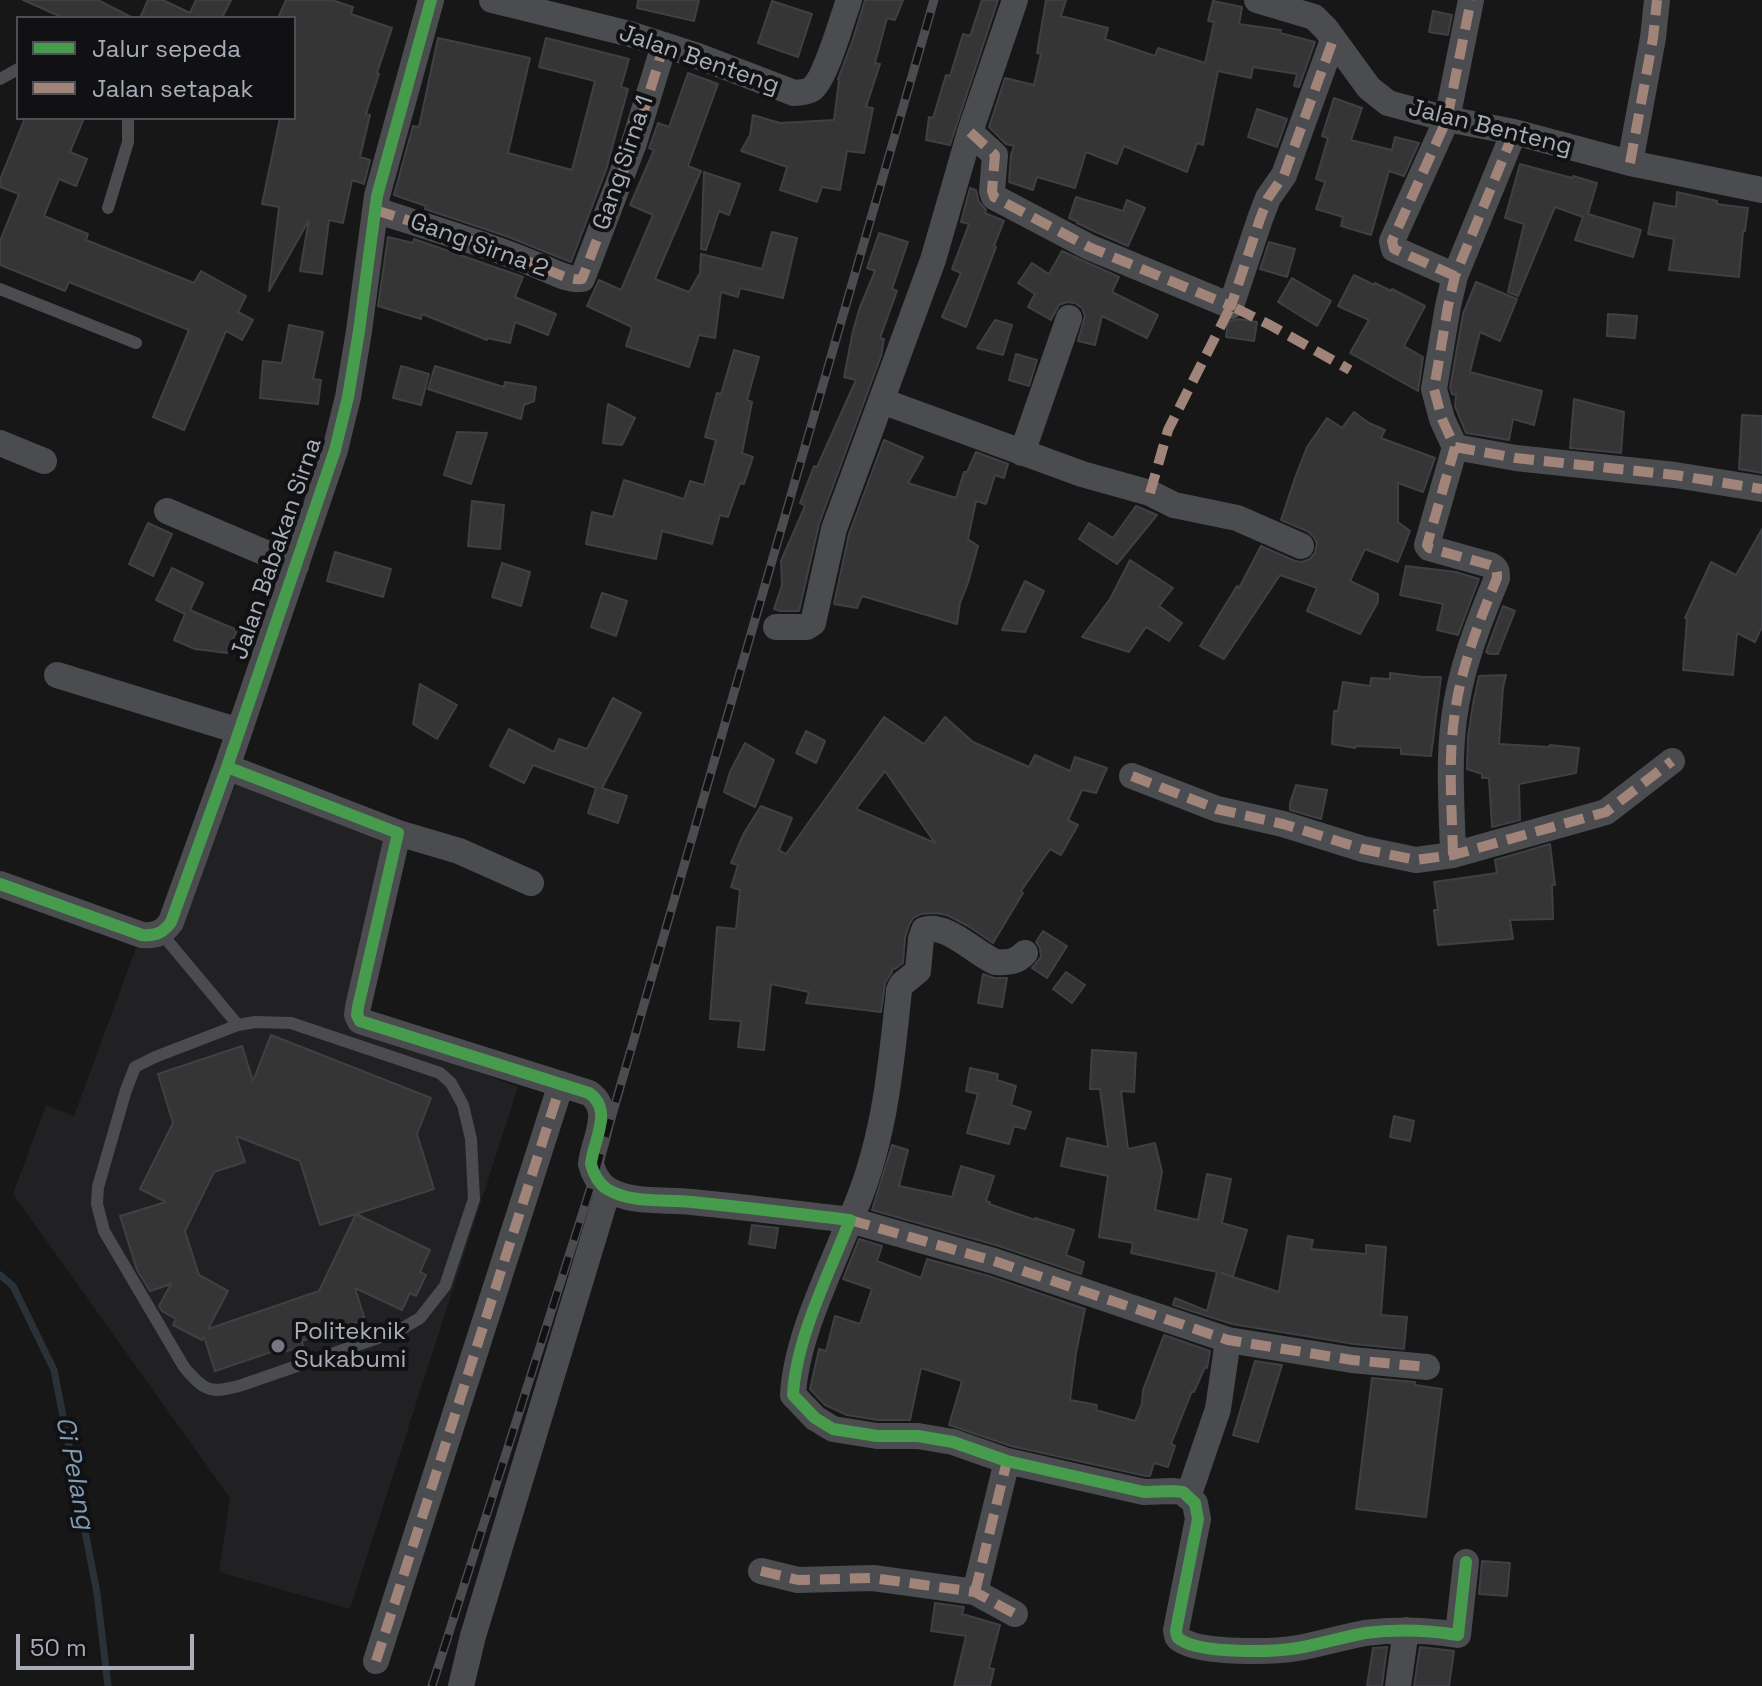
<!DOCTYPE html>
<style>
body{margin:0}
#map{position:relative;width:1762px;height:1686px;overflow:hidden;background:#171717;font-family:"Space Grotesk",sans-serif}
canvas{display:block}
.legend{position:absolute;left:16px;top:16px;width:280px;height:104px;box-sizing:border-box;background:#111113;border:2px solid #4d4f55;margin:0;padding:10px 14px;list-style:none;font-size:24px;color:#a8adb8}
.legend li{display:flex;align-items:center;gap:16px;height:40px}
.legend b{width:40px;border:2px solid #4d4f55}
.scale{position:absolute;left:16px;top:1634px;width:178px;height:36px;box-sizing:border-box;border:4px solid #a8adb8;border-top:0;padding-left:10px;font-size:24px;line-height:28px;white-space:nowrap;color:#a8adb8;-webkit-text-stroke:6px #111113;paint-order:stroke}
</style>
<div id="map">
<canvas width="1762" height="1686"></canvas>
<ul class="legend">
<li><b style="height:10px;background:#469c4c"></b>Jalur sepeda</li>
<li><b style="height:10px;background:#a18479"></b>Jalan setapak</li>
</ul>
<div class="scale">50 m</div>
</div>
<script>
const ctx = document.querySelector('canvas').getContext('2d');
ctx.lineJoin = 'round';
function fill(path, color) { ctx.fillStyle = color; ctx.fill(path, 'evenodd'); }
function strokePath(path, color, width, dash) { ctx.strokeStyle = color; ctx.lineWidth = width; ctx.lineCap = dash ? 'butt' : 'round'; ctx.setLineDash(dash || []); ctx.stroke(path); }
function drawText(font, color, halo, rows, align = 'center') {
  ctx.font = font + ' "Space Grotesk",sans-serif'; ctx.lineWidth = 8; ctx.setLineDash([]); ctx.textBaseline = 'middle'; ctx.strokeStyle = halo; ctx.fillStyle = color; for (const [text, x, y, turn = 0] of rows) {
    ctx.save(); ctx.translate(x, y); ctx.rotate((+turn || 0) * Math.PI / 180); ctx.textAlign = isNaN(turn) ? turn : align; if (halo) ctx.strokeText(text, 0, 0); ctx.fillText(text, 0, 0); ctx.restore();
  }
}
fill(new Path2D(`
 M237 781 404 847 361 1028 518 1087 350 1609 219 1572 230 1498 13 1194 46 1105 74 1116 136 948 179 933Z`), '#212123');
strokePath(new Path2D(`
 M0 1275 13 1286 54 1370 97 1593 108 1686`), '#2a3239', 7);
const building = new Path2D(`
 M23 0H98L133 18H64Z
 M148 0H163L190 13 196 0H231L222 18H140Z
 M286 0H332L353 7 351 14 392 28 377 73 379 74 366 114 370 115 360 157 370 160 364 184 352 180 343 223 329 220 322 274 300 271 309 220 269 291 279 207 262 204 280 118H294V18H278Z
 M638 0H699L694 21 637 8Z
 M865 0H903L895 20 887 18 875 63 880 64 866 107 873 108 864 153 847 151 840 190 822 187 817 202 780 190 787 167 741 151 750 135 753 115 780 123 834 120 839 80 838 79 853 39Z
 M982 0H998L950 145 926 140 929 117 933 118 946 75 950 76 963 34 970 36Z
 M1046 0H1066L1061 16 1108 28 1105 39 1155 56 1158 48 1205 63 1214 22 1208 21 1213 1 1242 7 1239 24 1281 30 1280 33 1315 42 1299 87 1294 86 1297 74 1253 67 1251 78 1218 71 1203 145 1197 143 1187 172 1124 146 1117 164 1086 152 1075 188 1037 177 1033 190 1009 182 1011 155 1014 146 1006 144 989 127 1005 78 1034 85 1041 54 1037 53Z
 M772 1 812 14 798 57 758 43Z
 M1433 11 1452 15 1448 35 1429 32Z
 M438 38 530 58 508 153 572 170 595 81 539 67 546 38 629 59 621 87 628 89 606 170 571 262 506 236 425 209 426 206 394 195 413 126 419 127Z
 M688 73 718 84 688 166 701 171 655 279 689 292 700 273 701 254 762 269 772 232 797 238 783 298 740 288 738 297 721 292 715 338 699 335 689 367 626 346 632 327 587 306 599 280 621 290 653 215 630 205 654 150 649 148 658 123 669 127Z
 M1334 98 1362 108 1351 140 1392 150 1395 137 1419 143 1404 176 1389 171 1371 235 1341 226 1343 217 1316 209 1325 182 1316 179 1328 138 1322 136Z
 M1257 109 1287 119 1277 147 1248 137Z
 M25 118H84L70 152 87 159 76 186 59 179 44 216 88 234 86 240 194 283 201 271 246 296 238 312 253 320 242 340 226 331 184 430 153 417 189 330 69 282 65 291 0 265V241L19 194 0 187V180Z
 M1520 164 1572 178 1573 176 1597 183 1588 214 1641 230 1633 257 1575 240 1583 217 1555 207 1518 296 1508 292 1524 224 1505 218Z
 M704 172 740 184 729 215 719 211 706 250 701 249Z
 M970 188 976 190 979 202 986 210 985 213 1004 221 994 246 996 247 966 327 942 317 961 273 952 269 969 224 961 222Z
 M1677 192 1717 201V204L1748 208 1745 231H1743L1739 277 1669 270 1674 239 1648 234 1654 203 1676 207Z
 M1076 197 1123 211 1127 200 1145 208 1128 246 1096 232 1077 223 1078 222 1069 218Z
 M879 233 908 242 892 289 897 291 880 338 884 339 881 356 819 524 799 611H781L774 609 782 585 781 561 805 506 800 503 814 466 817 467 856 380 844 377 853 331 860 307 875 271 867 268Z
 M388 237 413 243 414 239 523 277 515 297 556 314 548 335 515 322 510 343 487 338V340L422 314 421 319 378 306Z
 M1269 242 1295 249 1287 277 1260 269Z
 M1062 251 1119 277 1112 292 1158 315 1147 338 1102 316 1095 345 1078 341 1085 316 1082 308 1075 303 1067 302 1059 305 1051 320 1028 307 1035 294 1018 283 1032 263 1049 274Z
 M1354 275 1374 285 1375 283 1391 291 1392 289 1425 306 1404 346 1423 357 1418 391 1350 353 1369 320 1338 306Z
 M1292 278 1331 301 1317 326 1278 302Z
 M1476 282 1517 299 1500 341 1480 332 1470 372 1542 391 1534 425 1513 419 1509 440 1466 433 1455 406 1456 395 1452 394 1450 388 1463 314Z
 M1608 314 1637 316 1635 338 1607 336Z
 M1239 319 1257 322 1254 341 1226 337 1228 321Z
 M995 320 1012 325 1003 355 977 348Z
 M289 325 323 332 313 379 321 380 318 404 260 398 263 361 282 363Z
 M734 350 759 357 747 400 752 402 742 453 753 457 744 484 740 483 728 517 720 515 712 544 662 531 656 559 586 544 592 512 613 517 624 480 684 499 690 481 704 485 716 440 705 437 717 393 721 394Z
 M1016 354 1037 360 1029 386 1009 380Z
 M401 366 429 374 421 405 393 398Z
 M435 366 504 387 505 382 536 387 534 401 524 405 521 419 428 389Z
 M1574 399 1624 412 1621 453 1570 448Z
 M608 404 635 418 622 445 603 443Z
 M1354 412 1369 423 1385 430 1381 438 1435 458 1423 492 1398 483V522L1410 531 1398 562 1365 549 1350 581 1378 594V602L1360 634 1307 611 1317 588 1280 575 1224 659 1200 646 1237 586 1239 588 1261 546 1295 561 1302 562 1310 559 1315 553 1317 543 1313 536 1307 531 1281 520 1295 478 1307 447 1327 418 1342 428Z
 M1742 415 1762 416V473L1739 469Z
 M457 432 487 433 471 484 444 475Z
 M884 440 923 457 908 483 956 498 964 472H967L976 452 1008 464 1004 478 995 475 986 504 976 501 968 539 978 546 968 583 960 603 957 624 862 596 857 608 834 604 849 534Z
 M472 501 504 505 500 549 468 546Z
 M1136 506 1157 515 1117 564 1079 539 1089 523 1113 538Z
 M148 523 172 534 153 576 129 564Z
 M1762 529V627L1755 642 1737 633 1733 675 1683 670 1687 619 1685 618 1711 562 1736 575Z
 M335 552 391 569 383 597 327 581Z
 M1130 560 1173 588 1159 606 1182 623 1169 641 1146 627 1129 652 1082 637 1110 599Z
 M502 563 530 572 521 606 492 597Z
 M1406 566 1456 572 1479 579 1458 635 1437 630 1443 604 1400 595Z
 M172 568 203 583 190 610 237 630 227 653 195 649 174 640 185 614 156 600Z
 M1025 581 1044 591 1025 632 1002 630Z
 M602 593 627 601 616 636 591 627Z
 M1503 606 1515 611 1498 654H1490L1486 652Z
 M1390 673 1422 677H1441L1431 756 1401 754V748L1356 746 1355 748 1332 744 1334 711H1338L1343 682 1370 686 1371 678 1390 679Z
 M1506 675 1503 688 1499 744 1549 747 1550 745 1579 748 1576 773 1519 784 1520 820 1492 827 1489 778H1482V774L1467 769 1468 737 1473 704 1479 676Z
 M420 684 457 705 437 739 413 724Z
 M613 698 641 713 602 788 627 796 618 823 588 813 596 788 533 765 524 783 490 766 509 729 554 752 559 739 587 749Z
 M884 717 924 744 945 717 973 742 1029 767 1035 755 1070 771 1075 757 1107 768 1096 793 1082 790 1068 820 1078 825 1061 855 1050 849 1021 891 1023 893 993 943 968 926 947 915 935 913 921 914 913 918 909 925 905 938 903 963 895 969 892 968V972L885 983 881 1012 806 1003 809 992 771 984 764 1050 738 1047 741 1021 710 1019 717 927 736 929 740 890 731 887 738 865 731 863 744 833 761 806 792 818 779 850 786 854ZM885 771 935 843 856 809Z
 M806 731 825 741 816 763 796 753Z
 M745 743 774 760 755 807 724 792 730 772Z
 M1296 785 1327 790 1321 819 1290 810V803Z
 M1550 844 1555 885H1552L1553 919 1510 920 1513 939 1438 945 1434 910H1438L1434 882 1497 873 1495 860Z
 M1043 931 1067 946 1047 978 1032 968 1041 957 1040 948 1036 942Z
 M1066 972 1085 985 1072 1003 1053 989Z
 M983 974 994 978H1007L1002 1007 978 1003Z
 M271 1035 431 1098 417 1134 434 1189 356 1214 430 1250 420 1272 426 1275 416 1296 410 1293 402 1310 355 1288 365 1320 302 1341 303 1346 281 1353 280 1349 215 1371 204 1337 202 1340 173 1325 176 1319 162 1311 159 1306 171 1284 150 1291 137 1270 120 1216 166 1202 140 1189 173 1123 158 1074 242 1046 253 1081ZM236 1136 300 1161 320 1225 356 1214 319 1291 208 1329 228 1291 199 1275 185 1231 214 1172 245 1162Z
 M1092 1050 1136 1053 1134 1092 1121 1091 1128 1149 1155 1143 1162 1172 1155 1210 1198 1220 1207 1174 1231 1179 1222 1223 1247 1230 1233 1276 1221 1273 1279 1292 1288 1236 1313 1240 1311 1249 1366 1254V1245L1386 1247 1381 1315 1407 1317 1404 1349 1354 1344 1232 1324 1173 1305 1175 1298 1207 1311 1217 1272 1131 1253 1133 1243 1099 1237 1108 1176 1061 1166 1067 1138 1108 1147 1100 1089H1090Z
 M970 1068 998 1074 997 1080 1016 1086 1011 1105 1031 1112 1025 1129 1014 1126 1009 1144 967 1133 978 1094 966 1091Z
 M1394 1116 1414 1121 1410 1141 1390 1137Z
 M892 1145 908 1150 899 1186 952 1197 961 1166 994 1176 986 1201 990 1202 989 1204 1035 1220V1218L1074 1230 1066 1255 1084 1262 1081 1274 999 1246 872 1210Z
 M752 1225 778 1228 775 1248 749 1244Z
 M859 1239 882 1246 877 1261 921 1278 927 1259 989 1276 1085 1309 1076 1353 1070 1400 1097 1405 1096 1410 1135 1421 1142 1403 1143 1390 1164 1335 1210 1351 1207 1368 1205 1367 1194 1392 1192 1391 1171 1444 1175 1446 1168 1467 1154 1463 1150 1476H1146L1011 1446 949 1425 962 1381 921 1368 910 1420H878L847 1415 825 1405 810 1389 819 1349 826 1351 835 1316 860 1324 872 1289 843 1279Z
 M1255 1361 1282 1365 1258 1442 1233 1435Z
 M1372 1378 1415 1382V1385L1442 1389 1426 1517 1356 1509Z
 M1482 1561 1510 1563 1507 1596 1479 1594Z
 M935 1603 964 1607 962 1614 1000 1625 989 1668 994 1669 990 1686H954L966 1636 931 1631Z
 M1387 1647 1382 1686H1367L1373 1648Z
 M1420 1647 1454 1651 1449 1686H1414Z`);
fill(building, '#353536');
strokePath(building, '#3f4043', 2);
strokePath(new Path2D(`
 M0 79 18 69
 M108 208 128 142V118
 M0 289 136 343
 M161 933 238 1025 255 1022 291 1023 440 1073 451 1083 463 1105 471 1139 474 1199 445 1286 420 1318 398 1331 242 1385C211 1394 205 1392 184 1367L104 1231 97 1204 98 1187 126 1090 135 1067 155 1057 238 1025`), '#4b4c50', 12);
strokePath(new Path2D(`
 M492 0 630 34 695 55 794 93C801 92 806 93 812 89 826 78 842 19 849 0
 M1257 0 1314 17 1326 29 1369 88 1388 103 1447 119 1514 132 1630 163 1762 190
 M970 132 995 155 992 191 994 197 1089 247 1231 306 1260 219 1268 198 1284 175 1333 40
 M1630 163 1653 38 1657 0
 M375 210C431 228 487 244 541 267 554 272 569 281 582 279L634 143 664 45
 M1455 276 1394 249 1392 241 1447 119 1471 0
 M882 401 1082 474 1150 493 1174 505 1237 518 1301 546
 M0 443 44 461
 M1455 447 1516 458 1675 475 1762 489
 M1022 453 1069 318
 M167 511 296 566
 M776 627H807L813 623 834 529 933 260 970 132 1015 0
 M57 675 239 731
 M227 767 398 833 358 1007 357 1015 360 1021 589 1093C614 1110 593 1141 591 1164 593 1173 599 1184 607 1189 632 1204 664 1199 692 1202 744 1207 797 1214 850 1220 829 1274 796 1338 793 1395L815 1418 833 1429 877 1436H918L953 1442 1007 1461 1144 1492 1172 1491 1183 1492 1195 1503 1198 1519 1176 1630C1177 1636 1176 1637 1181 1640 1202 1654 1274 1652 1298 1648 1321 1644 1343 1637 1365 1633 1396 1629 1427 1630 1458 1635L1466 1562
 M1132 776 1217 809 1283 824 1363 849 1416 860 1453 855 1606 812 1672 761
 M398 833 459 851 531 883
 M1453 855C1452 810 1448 764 1454 719 1460 670 1478 624 1497 578 1497 571 1497 568 1490 565L1429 548 1427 545 1455 447 1442 419 1434 389 1448 306 1455 276 1514 132
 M0 884 142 935C156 936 163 933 171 922L227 767 335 450 348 397 359 331 377 196 431 0
 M1025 953C1017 962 1007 963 995 962 975 953 945 922 924 930L921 939 918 971 902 984 899 990C891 1068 884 1147 850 1220L994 1261 1228 1340 1352 1360 1427 1367
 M1188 1497 1218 1409 1228 1340
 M761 1571 798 1580 873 1578 975 1592 1015 1614
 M975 1592 1007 1461
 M376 1661 561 1084
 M461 1686 473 1636 608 1190
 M1398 1686 1406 1630`), '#4b4c50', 26);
const rail = new Path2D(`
 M432 1686 595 1174 934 0`);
strokePath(rail, '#4b4c4f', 9);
strokePath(rail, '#111113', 6, [18]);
strokePath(new Path2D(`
 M970 132 995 155 992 191 994 197 1089 247 1231 306 1260 219 1268 198 1284 175 1333 40
 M1630 163 1653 38 1657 0
 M375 210C431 228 487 244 541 267 554 272 569 281 582 279L634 143 664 45
 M1455 276 1394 249 1392 241 1447 119 1471 0
 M1455 447 1516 458 1675 475 1762 489
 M1150 493 1168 430 1231 306 1270 325 1350 370
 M1132 776 1217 809 1283 824 1363 849 1416 860 1453 855 1606 812 1672 761
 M1453 855C1452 810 1448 764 1454 719 1460 670 1478 624 1497 578 1497 571 1497 568 1490 565L1429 548 1427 545 1455 447 1442 419 1434 389 1448 306 1455 276 1514 132
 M850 1220 994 1261 1228 1340 1352 1360 1427 1367
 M761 1571 798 1580 873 1578 975 1592 1015 1614
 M975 1592 1007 1461
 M376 1661 561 1084`), '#a18479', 10, [20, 10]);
strokePath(new Path2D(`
 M227 767 398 833 358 1007 357 1015 360 1021 589 1093C614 1110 593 1141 591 1164 593 1173 599 1184 607 1189 632 1204 664 1199 692 1202 744 1207 797 1214 850 1220 829 1274 796 1338 793 1395L815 1418 833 1429 877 1436H918L953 1442 1007 1461 1144 1492 1172 1491 1183 1492 1195 1503 1198 1519 1176 1630C1177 1636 1176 1637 1181 1640 1202 1654 1274 1652 1298 1648 1321 1644 1343 1637 1365 1633 1396 1629 1427 1630 1458 1635L1466 1562
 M0 884 142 935C156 936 163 933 171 922L227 767 335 450 348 397 359 331 377 196 431 0`), '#469c4c', 12);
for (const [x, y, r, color] of [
 [278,1346,8,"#757880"]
]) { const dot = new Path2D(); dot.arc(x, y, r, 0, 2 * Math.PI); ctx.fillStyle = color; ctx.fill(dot); strokePath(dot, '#111113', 3); }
drawText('24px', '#a8adb8', '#111113', [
 ["Jalan Benteng",699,60,19],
 ["Jalan Benteng",1490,128,14],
 ["Gang Sirna 1",624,163,-71],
 ["Gang Sirna 2",479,246,20],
 ["Jalan Babakan Sirna",277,549,-71]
]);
drawText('24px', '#a8adb8', '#111113', [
 ["Politeknik",294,1332],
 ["Sukabumi",294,1360]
], 'left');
drawText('italic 26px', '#7f9bb3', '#111113', [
 ["Ci Pelang",74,1473,79]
]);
</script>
